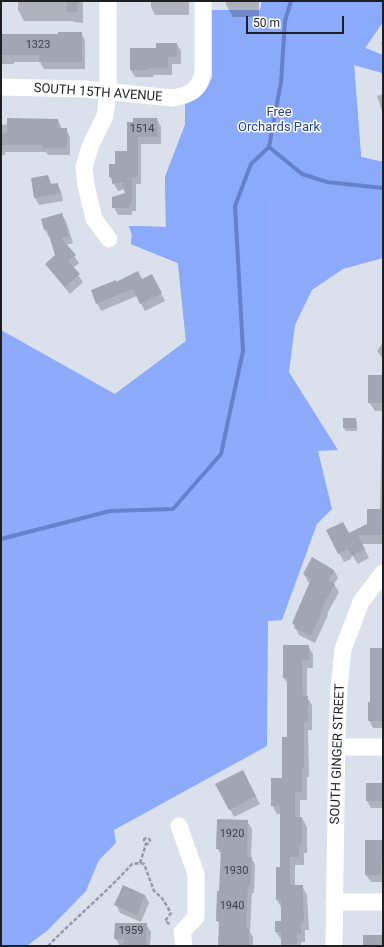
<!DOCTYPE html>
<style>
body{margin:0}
#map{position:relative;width:384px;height:947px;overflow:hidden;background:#dbe0ed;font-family:Roboto,sans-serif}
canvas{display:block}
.frame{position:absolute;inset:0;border:2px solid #1d1f23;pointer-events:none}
.scale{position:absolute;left:246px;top:16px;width:98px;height:18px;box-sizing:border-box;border:2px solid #1d1f23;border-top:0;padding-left:5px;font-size:12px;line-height:14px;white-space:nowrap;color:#1d1f23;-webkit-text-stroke:3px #fff;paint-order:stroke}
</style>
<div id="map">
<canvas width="384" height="947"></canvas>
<div class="frame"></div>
<div class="scale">50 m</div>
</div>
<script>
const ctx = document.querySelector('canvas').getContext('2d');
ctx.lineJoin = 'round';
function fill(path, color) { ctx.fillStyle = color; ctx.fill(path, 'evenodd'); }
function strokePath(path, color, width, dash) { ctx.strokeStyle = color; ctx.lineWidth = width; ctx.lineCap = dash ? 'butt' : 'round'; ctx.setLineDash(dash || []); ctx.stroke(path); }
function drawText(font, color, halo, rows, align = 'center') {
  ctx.font = font + ' Roboto,sans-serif'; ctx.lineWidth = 3; ctx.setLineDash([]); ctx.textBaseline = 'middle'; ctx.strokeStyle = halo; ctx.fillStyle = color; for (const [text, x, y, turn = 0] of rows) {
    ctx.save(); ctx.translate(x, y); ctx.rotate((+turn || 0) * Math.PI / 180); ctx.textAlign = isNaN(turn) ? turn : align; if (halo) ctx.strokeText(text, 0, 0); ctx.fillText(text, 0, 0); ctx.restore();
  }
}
fill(new Path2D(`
 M262 1H383V22L365 48 383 55V73L354 65 361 157 383 162V258L343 269 312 290 295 325 289 372 338 450 318 451 332 509 317 524 282 620 268 621 267 746 114 830 116 843 99 860 86 891 48 930 27 946H1V330L115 394 186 341 178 263 131 244 132 235 129 226 166 227 165 177 185 125V104C199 100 208 91 212 77V10H260Z`), '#8dabfa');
fill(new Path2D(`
 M262 1H383V22L365 48 383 55V73L354 65 361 157 383 162V199H266V402H129L115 394 186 341 178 263 131 244 132 235 129 226 166 227 165 177 185 125V104C199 100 208 91 212 77V10H260Z`), '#8baafa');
fill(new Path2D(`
 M18 1H83V23L74 22 73 21H24L18 10Z
 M151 1H189V15H155L151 7Z
 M226 1H259V17H233L226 5Z
 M81 33 85 41V69H44L40 62H14V64H1V35H59Z
 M383 39V47L381 43Z
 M177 44 181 51V64H172V75H153V77H135L131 70Z
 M383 94V114L377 96Z
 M157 119 161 127V144H141V184H136V211H132V215H118L114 207 126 193 125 189 118 191 110 177 116 165 128 152V123Z
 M58 120 62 129H66L70 137V155H48L46 152H5V155H1V125Z
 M48 176 52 185 57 184 61 191 63 201 39 205 35 198Z
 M61 214 66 221 73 243 66 245 79 263 73 268 83 282 70 294 51 271 46 264 56 255 51 236 49 237 45 230Z
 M142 280 156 283 165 301 145 311 137 296 101 311 97 303 116 283Z
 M383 342V359L377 351Z
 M383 376V544H362L369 558 358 564 352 555 351 559 344 562 339 553 349 534 368 524 380 510 382 411H375L369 402Z
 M355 419 357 422V431H346L344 428Z
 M334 570 338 578 334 584 339 592 327 614 328 615 315 643 299 635 293 623 311 583 308 582 304 574Z
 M284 646H308L313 654V668H307V697L312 705V730H308L309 777H307V800H300V818H302L307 827V853H304V865H295V886H302L307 895 309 930H305V942H301V946H282V941L276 932 282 922V909L277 900 281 868V814H277L272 805 283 779 288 738V685L284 678Z
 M383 649V728H373L369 720 371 703Z
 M246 778 260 804 234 817 217 784Z
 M383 784V808H371L367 801Z
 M247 821 252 829 251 857 255 865 254 893H252L250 932 253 937V946H219L220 925 217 920 220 892 222 856 217 848Z
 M383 842V882H371L366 875Z
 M145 895 149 903 141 922 120 913 116 905Z
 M146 924 151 932 150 945 156 946H120L115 938Z`), '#0003');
strokePath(new Path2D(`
 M269 147 302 174 327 182 383 188
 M1 539 110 511 173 509 221 454 243 351 235 206 251 164 269 147 281 82 285 21 291 1`), '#6581ce', 4);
fill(new Path2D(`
 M67 1H78L77 12H67Z
 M58 32H82V62H39V55H1V34H58Z
 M156 43H177V57H168V68H149V70H130V48H156Z
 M7 118 58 119V128H67V148H43V145H1V133H7Z
 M133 118H157L158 137H138V177H132V203L129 204V208H112V197L125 193 122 182 112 184V177H109V164H115V151H127V122H133Z
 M48 175 50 184 58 183 60 193 34 198 31 178Z
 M62 213 69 236 61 238 76 255 68 261 80 274 65 287 45 264 55 255 47 229 44 230 41 219Z
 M138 271 142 279 152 274 162 293 140 304 133 289 96 304 91 290 116 280V282Z
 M368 375H383V403H368Z
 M343 418H356V428H343Z
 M367 509H383V535H358L365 549 352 556 347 547 346 550 338 554 326 530 343 522 349 533 367 524Z
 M312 557 334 570 329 580 335 584 323 606 324 607 311 636 294 628 295 625 292 623 311 579 303 574Z
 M283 645H309V660H302L303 696H308V722H304V768H302V792H295V817H302V845H299V857H290V885H303V910H304V921H301V934H297V944L281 945V932H275V921H281V900H276V867H280V806H271V778H282V737H287V678H283Z
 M370 648H383V721H368V702H370Z
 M243 770 256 796 229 810 215 784Z
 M366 783H383V801H366Z
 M217 819 248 820 247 857H252L250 886H248L246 929H249V946H218L219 921H216L217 891H219L221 849H216Z
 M365 840H383V859H381V875H365Z
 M123 885 145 895 137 915 114 905Z
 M115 923H147L146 946H123L124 939H114Z
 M363 935H383V946H363Z`), '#a1a6b2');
strokePath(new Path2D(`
 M144 841a3 3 0 1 1 6 0a3 3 0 1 1-6 0Z
 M140 863 146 844
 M48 946C75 918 106 893 132 864L140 863 144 864 146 869 154 891 162 898 171 913 165 921 171 925`), '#969aa4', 2.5, [4, 2]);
strokePath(new Path2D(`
 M108 1V92L105 116 91 144 84 167 86 185 94 219 109 239
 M1 87 85 89 172 98C190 95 199 91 203 72V1
 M337 747H383
 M179 826 196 874V917L182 932 184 946
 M334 902H383
 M334 946 337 733 339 688 343 649 361 602 383 573`), '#fff', 17);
drawText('11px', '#3e4147', null, [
 ["1323",38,45],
 ["1514",142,129],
 ["1920",232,834],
 ["1930",236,871],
 ["1940",232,906],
 ["1959",131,931]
]);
drawText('13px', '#1d1f23', '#fff', [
 ["SOUTH 15TH AVENUE",98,93,4],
 ["SOUTH GINGER STREET",338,754,-88]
]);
drawText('13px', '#29429d', '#fff', [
 ["Free",279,113],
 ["Orchards Park",279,128]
]);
</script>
